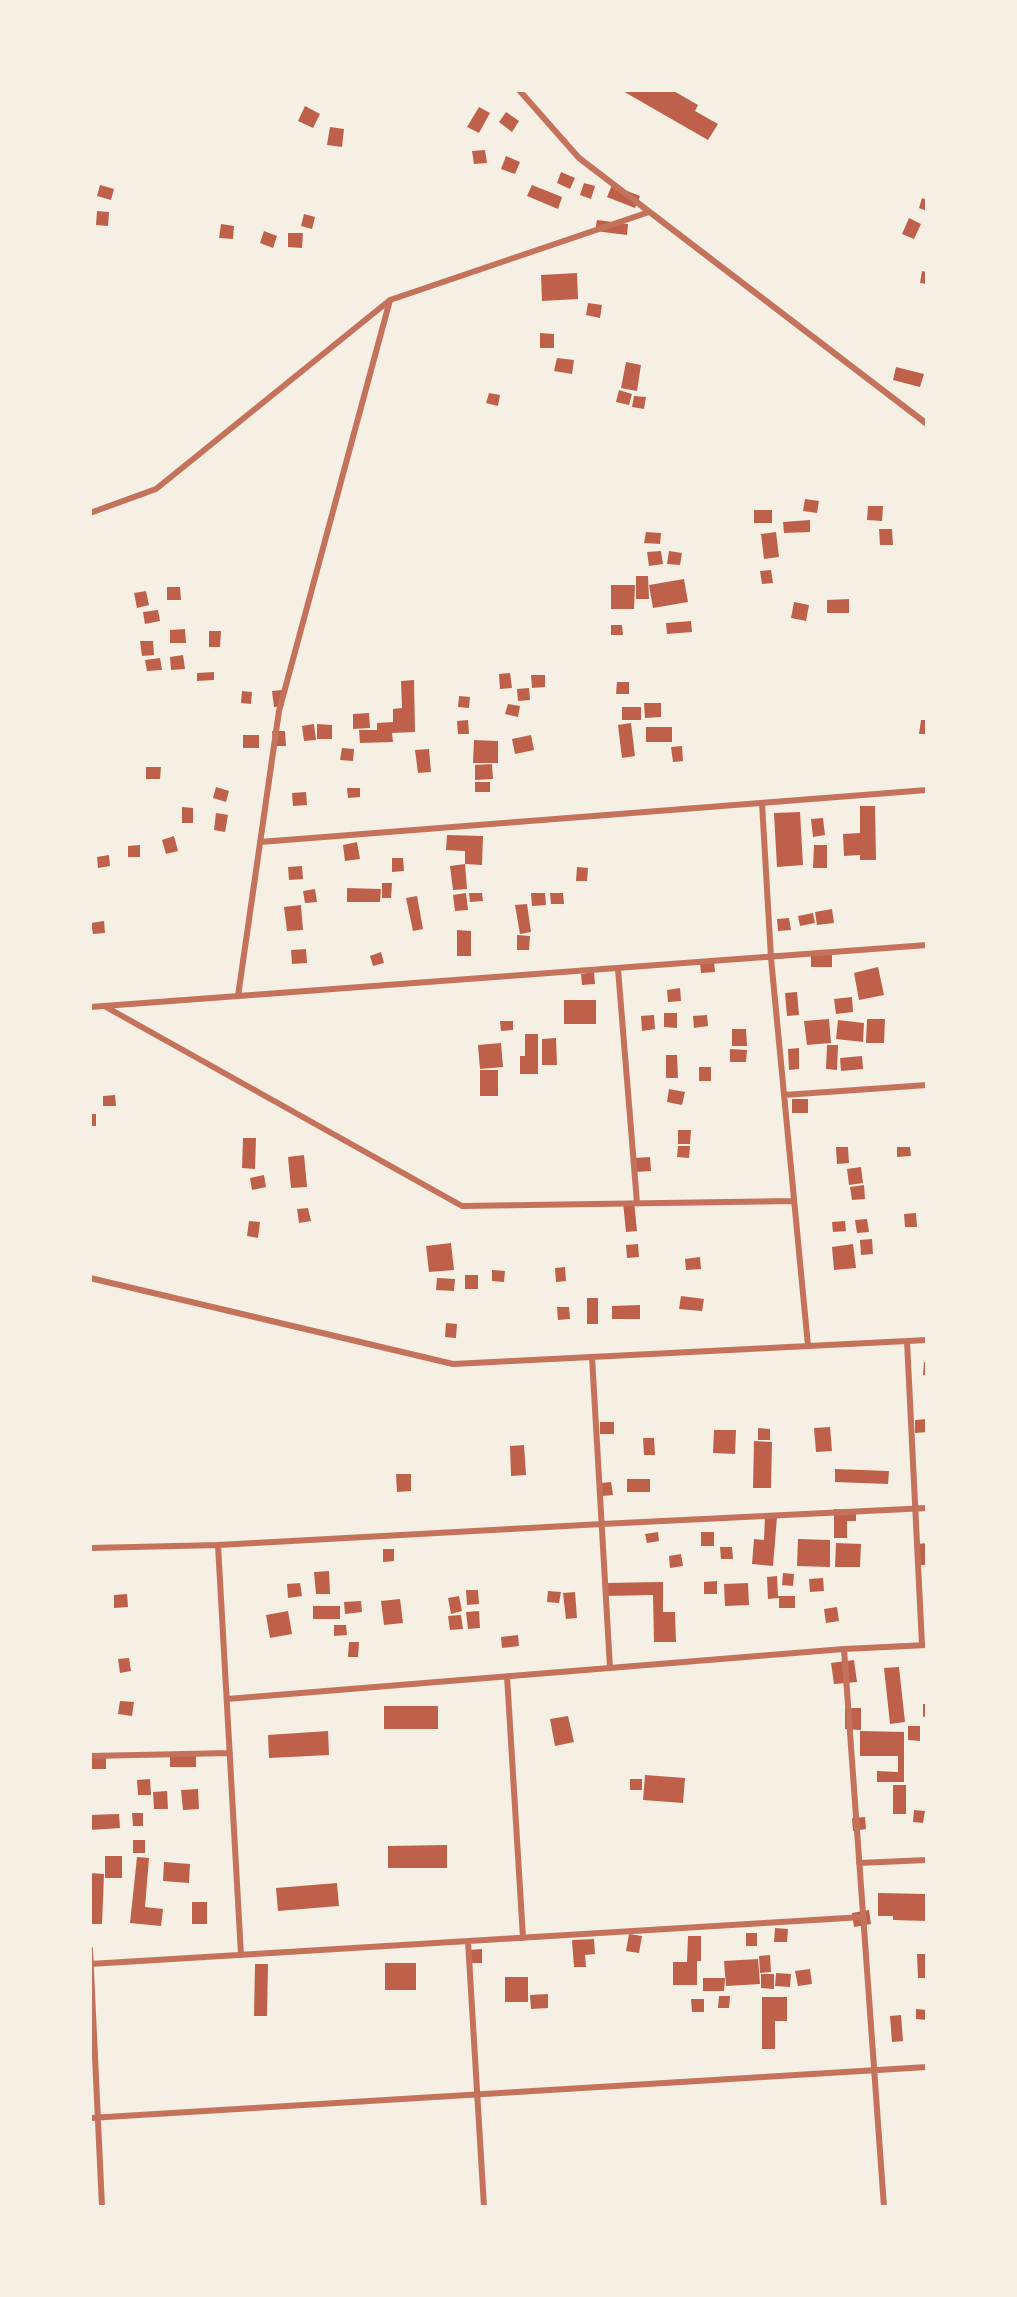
<!DOCTYPE html>
<style>
body{margin:0}
#map{position:relative;width:1017px;height:2297px;overflow:hidden;background:#f6efe4;font-family:Barlow,sans-serif}
canvas{display:block}
.frame{position:absolute;inset:0;border:92px solid #f6efe4;pointer-events:none}
</style>
<div id="map">
<canvas width="1017" height="2297"></canvas>
<div class="frame"></div>
</div>
<script>
const ctx = document.querySelector('canvas').getContext('2d');
ctx.lineJoin = 'round';
function fill(path, color) { ctx.fillStyle = color; ctx.fill(path, 'evenodd'); }
function strokePath(path, color, width, dash) { ctx.strokeStyle = color; ctx.lineWidth = width; ctx.lineCap = dash ? 'butt' : 'round'; ctx.setLineDash(dash || []); ctx.stroke(path); }
fill(new Path2D(`
 M621 90H672L698 105 695 111 718 124 708 140Z
 M305 106 320 114 313 128 298 121Z
 M479 107 490 113 479 133 467 127Z
 M506 112 519 121 512 132 499 122Z
 M330 127 344 129 342 147 327 145Z
 M485 150 487 163 474 164 472 151Z
 M506 156 520 162 515 174 501 169Z
 M561 172 575 178 570 189 557 183Z
 M584 183 595 186 591 199 580 195Z
 M100 185 114 189 111 200 97 196Z
 M532 185 562 197 558 209 527 196Z
 M612 185 640 196 635 208 607 197Z
 M922 198 927 200V211L919 208Z
 M97 211 109 212 108 226 96 225Z
 M304 214 315 217 312 229 301 226Z
 M909 218 921 224 914 239 902 234Z
 M597 220 628 224 627 235 595 231Z
 M221 224 234 226 233 239 219 238Z
 M264 231 277 236 273 248 260 243Z
 M288 233H303L302 248 288 247Z
 M922 271 927 272V284L920 283Z
 M577 273 578 299 542 301 541 275Z
 M588 303 602 305 600 318 586 315Z
 M540 333 554 334V348H540Z
 M557 358 574 360 572 374 554 371Z
 M626 362 641 365 637 391 621 388Z
 M896 367 924 374 920 387 893 380Z
 M619 390 632 394 629 405 616 402Z
 M489 393 500 395 498 406 486 403Z
 M634 396 646 397 644 409 632 407Z
 M805 499 819 501 817 513 803 511Z
 M868 506H883L882 521 867 520Z
 M754 510H772V523H754Z
 M810 520V532L784 533 783 522Z
 M879 529H892L893 545H880Z
 M646 532 661 533 660 544 644 543Z
 M776 532 779 557 764 559 761 534Z
 M661 551 663 564 649 566 647 552Z
 M669 551 682 553 680 565 667 564Z
 M771 570 773 583 762 584 760 571Z
 M636 576H648L649 599H636Z
 M684 579 688 602 653 608 649 585Z
 M611 585H635L634 609H611Z
 M167 587H180L181 600H167Z
 M146 591 149 605 137 608 134 593Z
 M849 599V613H827V600Z
 M794 602 809 605 806 621 791 618Z
 M158 610 160 621 145 624 143 612Z
 M691 621 692 632 667 634 666 623Z
 M611 625H622L623 635H611Z
 M185 629 186 643H170V630Z
 M209 631H221L220 647H209Z
 M140 641H153L154 655 142 656Z
 M183 655 185 669 171 670 170 657Z
 M160 658 162 670 147 671 145 660Z
 M214 672V680L197 681V673Z
 M510 673 512 688 500 689 499 674Z
 M531 675H545V687L532 688Z
 M414 680 415 732 392 733 393 742 360 743 359 730H377V723L393 722V709L402 708 401 681Z
 M617 682H629V694H616Z
 M529 688 530 700 518 701 517 689Z
 M282 690 284 706 274 707 272 691Z
 M242 691 252 692 251 704 241 703Z
 M459 696 470 697 469 708 458 707Z
 M644 703H661V717L645 718Z
 M508 704 520 706 518 717 505 714Z
 M622 707H641V720H622Z
 M369 713 370 728 353 729V714Z
 M468 720 469 734H458L457 721Z
 M921 720H927V734H919Z
 M631 723 635 756 622 758 618 725Z
 M314 724 316 740 304 741 302 726Z
 M317 724 332 725V739H317Z
 M646 727H672V742H646Z
 M272 731H285L286 746H273Z
 M243 735H259V748H243Z
 M531 735 534 750 515 754 512 739Z
 M474 740 498 741V763H473Z
 M682 746 683 761 673 762 671 747Z
 M342 748 354 749 353 761 340 760Z
 M429 749 431 772 418 773 415 750Z
 M492 764 493 779 475 780V765Z
 M146 767H161L160 779H146Z
 M475 782H490V792H475Z
 M216 787 229 791 226 802 213 798Z
 M347 788H360V797L348 798Z
 M306 792 307 805 293 806 292 793Z
 M860 806H875L876 860H860V855L844 856 843 834 860 833Z
 M182 807 193 808V823H182Z
 M800 812 803 865 777 867 774 813Z
 M216 813 228 815 225 832 214 830Z
 M823 818 825 835 813 837 811 819Z
 M447 835 483 836 482 865 465 864 467 889 453 890 450 866 465 864V851L446 850Z
 M174 836 178 851 166 854 162 840Z
 M357 842 360 859 345 861 343 845Z
 M140 845V857H128V846Z
 M814 845H827V868H813Z
 M109 855 110 866 98 868 97 857Z
 M392 858H403L404 871 392 872Z
 M302 866 303 879 289 880 288 867Z
 M577 867 588 868 587 881H576Z
 M382 883H392L391 898H382Z
 M347 888 381 889 380 902H347Z
 M315 889 317 902 305 903 303 891Z
 M466 893 468 910 455 911 453 895Z
 M469 893H482L483 901 470 902Z
 M531 893H545L546 905 532 906Z
 M550 893H563L564 904H551Z
 M417 896 423 929 413 931 406 898Z
 M527 904 531 932 520 934 515 905Z
 M301 905 303 930 287 931 284 907Z
 M832 909 834 923 817 925 815 912Z
 M813 913 815 923 800 926 798 916Z
 M789 918 791 930 778 931 777 919Z
 M104 921 105 933 93 934 91 923Z
 M457 930 471 931V956H457Z
 M517 935 530 936 529 950H517Z
 M306 949 307 963 292 964 291 950Z
 M381 952 384 963 373 966 370 956Z
 M832 953V967H811V954Z
 M714 962 715 972 701 973 700 963Z
 M878 967 884 995 859 1000 854 973Z
 M594 972 595 984 582 985 581 974Z
 M680 988 681 1001 668 1002 667 990Z
 M797 992 799 1015 787 1016 785 993Z
 M852 997 853 1012 836 1014 834 999Z
 M564 1000H596V1024H564Z
 M664 1013H677V1028L664 1027Z
 M654 1015 655 1029 642 1031 641 1016Z
 M707 1015 708 1026 694 1028 693 1016Z
 M829 1019 831 1043 807 1045 804 1021Z
 M867 1019H885L884 1043H866Z
 M838 1020 864 1023 863 1042 836 1039Z
 M500 1021H513V1030L501 1031Z
 M732 1029H746L747 1046H732Z
 M525 1034H538V1074H520V1056H525Z
 M556 1038 557 1065H542V1039Z
 M501 1043 503 1067 480 1069 478 1045Z
 M827 1045H838L837 1070 826 1069Z
 M799 1048V1069L789 1070 788 1049Z
 M730 1049 747 1050 746 1062H730Z
 M666 1055H677L678 1078H666Z
 M862 1056 863 1069 841 1071 840 1058Z
 M699 1067H711V1081H699Z
 M480 1070H498V1096H480Z
 M669 1089 685 1092 682 1105 667 1102Z
 M115 1095 116 1106H103V1096Z
 M792 1099H808V1113H792Z
 M90 1114H96V1126H90Z
 M678 1130H691L690 1144H678Z
 M243 1138H256L255 1169 242 1168Z
 M678 1146H690L689 1158 677 1157Z
 M836 1147H848L849 1163 837 1164Z
 M897 1147H910L911 1156 897 1157Z
 M304 1155 307 1187 291 1188 288 1157Z
 M650 1157 651 1171 636 1172 635 1158Z
 M861 1167 863 1183 849 1185 847 1169Z
 M264 1175 266 1187 252 1190 250 1178Z
 M864 1185 865 1199 852 1200 850 1187Z
 M634 1201 637 1231 626 1232 623 1202Z
 M308 1208 311 1221 299 1223 297 1209Z
 M916 1213 917 1227H905L904 1214Z
 M867 1219 869 1232 857 1233 855 1220Z
 M249 1221 260 1222 258 1238 247 1236Z
 M845 1221 846 1231 833 1232 832 1222Z
 M872 1239 873 1254 861 1255 860 1240Z
 M451 1243 454 1270 429 1272 426 1246Z
 M638 1244 639 1257 627 1258 626 1245Z
 M853 1244 856 1268 834 1270 832 1247Z
 M700 1257 701 1269 686 1270 685 1259Z
 M565 1267 566 1281 556 1282 555 1268Z
 M492 1270 505 1271 504 1282 492 1281Z
 M465 1275H478V1289H465Z
 M437 1278 455 1279 454 1291 436 1290Z
 M681 1296 704 1299 702 1311 679 1309Z
 M587 1298H598V1324H587Z
 M640 1305V1319H612V1306Z
 M557 1307H569L570 1319 558 1320Z
 M446 1323 457 1324 456 1338 445 1337Z
 M924 1362H927V1376L923 1375Z
 M927 1419V1432L915 1433V1420Z
 M600 1422H614V1434H600Z
 M830 1427 832 1451 816 1452 814 1428Z
 M758 1428 770 1429V1440H758Z
 M714 1430H736L735 1454 713 1453Z
 M643 1438H654L655 1455H644Z
 M754 1441 772 1442 771 1488H753Z
 M524 1445 526 1475 511 1476 510 1446Z
 M835 1469 889 1471 888 1484 835 1482Z
 M396 1474H411V1491L397 1492Z
 M627 1479H650V1492H627Z
 M611 1482 613 1495 602 1496 601 1483Z
 M834 1509 856 1510V1521H847V1538H834Z
 M765 1516 777 1517 773 1566 752 1564 754 1539 764 1540Z
 M658 1532 659 1541 647 1543 645 1534Z
 M701 1532H714V1546H701Z
 M798 1539 830 1540V1567L797 1566Z
 M836 1543 861 1544 860 1567H835Z
 M927 1543V1565H921L918 1544Z
 M720 1547H732L733 1559H721Z
 M383 1549H394V1561L383 1562Z
 M681 1554 683 1566 670 1568 669 1556Z
 M329 1571 330 1594H316L314 1572Z
 M783 1573 794 1574 793 1586 782 1585Z
 M777 1576 778 1596H795V1608H779V1598L768 1599 767 1577Z
 M823 1578 824 1591 810 1592 809 1579Z
 M717 1581V1594H704V1582Z
 M663 1582V1612H675L676 1642H654L653 1595 605 1596V1583Z
 M300 1583 302 1596 288 1598 287 1584Z
 M748 1583 749 1605 725 1606 724 1584Z
 M466 1590H478L479 1604 467 1605Z
 M548 1591 561 1592 559 1603 547 1602Z
 M575 1592 577 1618 566 1619 563 1593Z
 M127 1594 128 1607 114 1608V1595Z
 M459 1596 462 1611 451 1614 448 1598Z
 M400 1599 403 1623 384 1625 381 1601Z
 M361 1601 362 1612 345 1614 344 1602Z
 M313 1606H340V1619H313Z
 M837 1607 839 1621 826 1623 824 1609Z
 M288 1611 292 1634 270 1638 266 1615Z
 M479 1611 480 1628 468 1629 466 1612Z
 M461 1615 463 1629 450 1630 448 1616Z
 M334 1625H346L347 1635 334 1636Z
 M518 1635 519 1646 502 1648 501 1637Z
 M349 1642H359L358 1657H348Z
 M129 1658 131 1671 120 1673 118 1659Z
 M854 1660 857 1682 834 1684 831 1663Z
 M899 1667 905 1722 890 1724 884 1668Z
 M120 1701 134 1702 132 1716 118 1714Z
 M923 1704H927V1716L923 1717Z
 M384 1706H438V1729H384Z
 M845 1708H861V1730L845 1729Z
 M568 1716 574 1742 555 1746 550 1719Z
 M908 1726H920V1741L908 1740Z
 M328 1731 329 1755 269 1758 268 1735Z
 M860 1731 904 1732V1782H877V1771L898 1772V1756H860Z
 M170 1755H196V1767H170Z
 M90 1757 106 1758V1769H90Z
 M645 1775 685 1778 683 1803 643 1800Z
 M150 1779 151 1795H138L137 1780Z
 M630 1779H642V1790H630Z
 M893 1785H906V1814H893Z
 M198 1789 199 1809 183 1810 181 1790Z
 M167 1791 168 1809H154L153 1792Z
 M914 1810 925 1811 923 1823 913 1822Z
 M132 1813H143V1826H133Z
 M119 1814 120 1828 90 1830V1815Z
 M865 1817 866 1829 853 1831 852 1818Z
 M133 1840H145V1853H133Z
 M447 1845V1868H388V1846Z
 M105 1856H122V1878H105Z
 M137 1857 149 1858 145 1907 163 1909 161 1926 130 1923Z
 M164 1862 190 1864 189 1883 163 1881Z
 M90 1873 104 1874 102 1924H90Z
 M337 1883 339 1906 278 1911 276 1888Z
 M878 1893 927 1894V1921L893 1920V1916H878Z
 M192 1902H207V1924H192Z
 M869 1910 871 1924 854 1927 852 1913Z
 M775 1928 788 1929 787 1942H774Z
 M746 1933H757V1946H746Z
 M629 1934 642 1936 639 1953 626 1951Z
 M688 1936H701V1961H697V1985H673V1962H687Z
 M594 1939 595 1954 585 1955 586 1967H574L572 1940Z
 M482 1949V1963H470L469 1950Z
 M917 1954H927V1978H918Z
 M770 1955 771 1972 760 1973 759 1956Z
 M758 1959 760 1984 726 1986 724 1961Z
 M385 1963H416V1990H385Z
 M255 1964H268L267 2016H254Z
 M810 1969 812 1984 798 1986 795 1971Z
 M776 1973 791 1974 790 1987 775 1986Z
 M761 1974H774V1989L761 1988Z
 M505 1977H528V2002H505Z
 M703 1978H725L724 1991H703Z
 M548 1994V2008L531 2009 530 1995Z
 M719 1996H730L729 2008H718Z
 M762 1997H787V2021H775V2049H762Z
 M691 1999H704V2012H692Z
 M916 2009 927 2010V2020L916 2019Z
 M901 2015 903 2041 892 2042 890 2016Z`), '#bf614a');
strokePath(new Path2D(`
 M519 90 579 158 927 424
 M90 513 156 489 390 300 649 212
 M762 803 771 958 808 1346
 M260 842 927 790
 M618 969 637 1203
 M238 996 279 711 390 300
 M90 1007 927 945
 M106 1007 462 1206 794 1201
 M784 1095 927 1085
 M90 1278 453 1364 927 1340
 M907 1341 922 1645
 M592 1357 610 1668
 M218 1545 241 1955
 M90 1548 218 1545 602 1524 927 1508
 M844 1649 884 2207
 M507 1676 523 1938
 M227 1699 844 1649 927 1645
 M90 1756 230 1753
 M859 1863 927 1860
 M468 1941 484 2207
 M90 1949 102 2207
 M90 1964 863 1917
 M90 2118 927 2067`), '#c5725c', 6);
</script>
